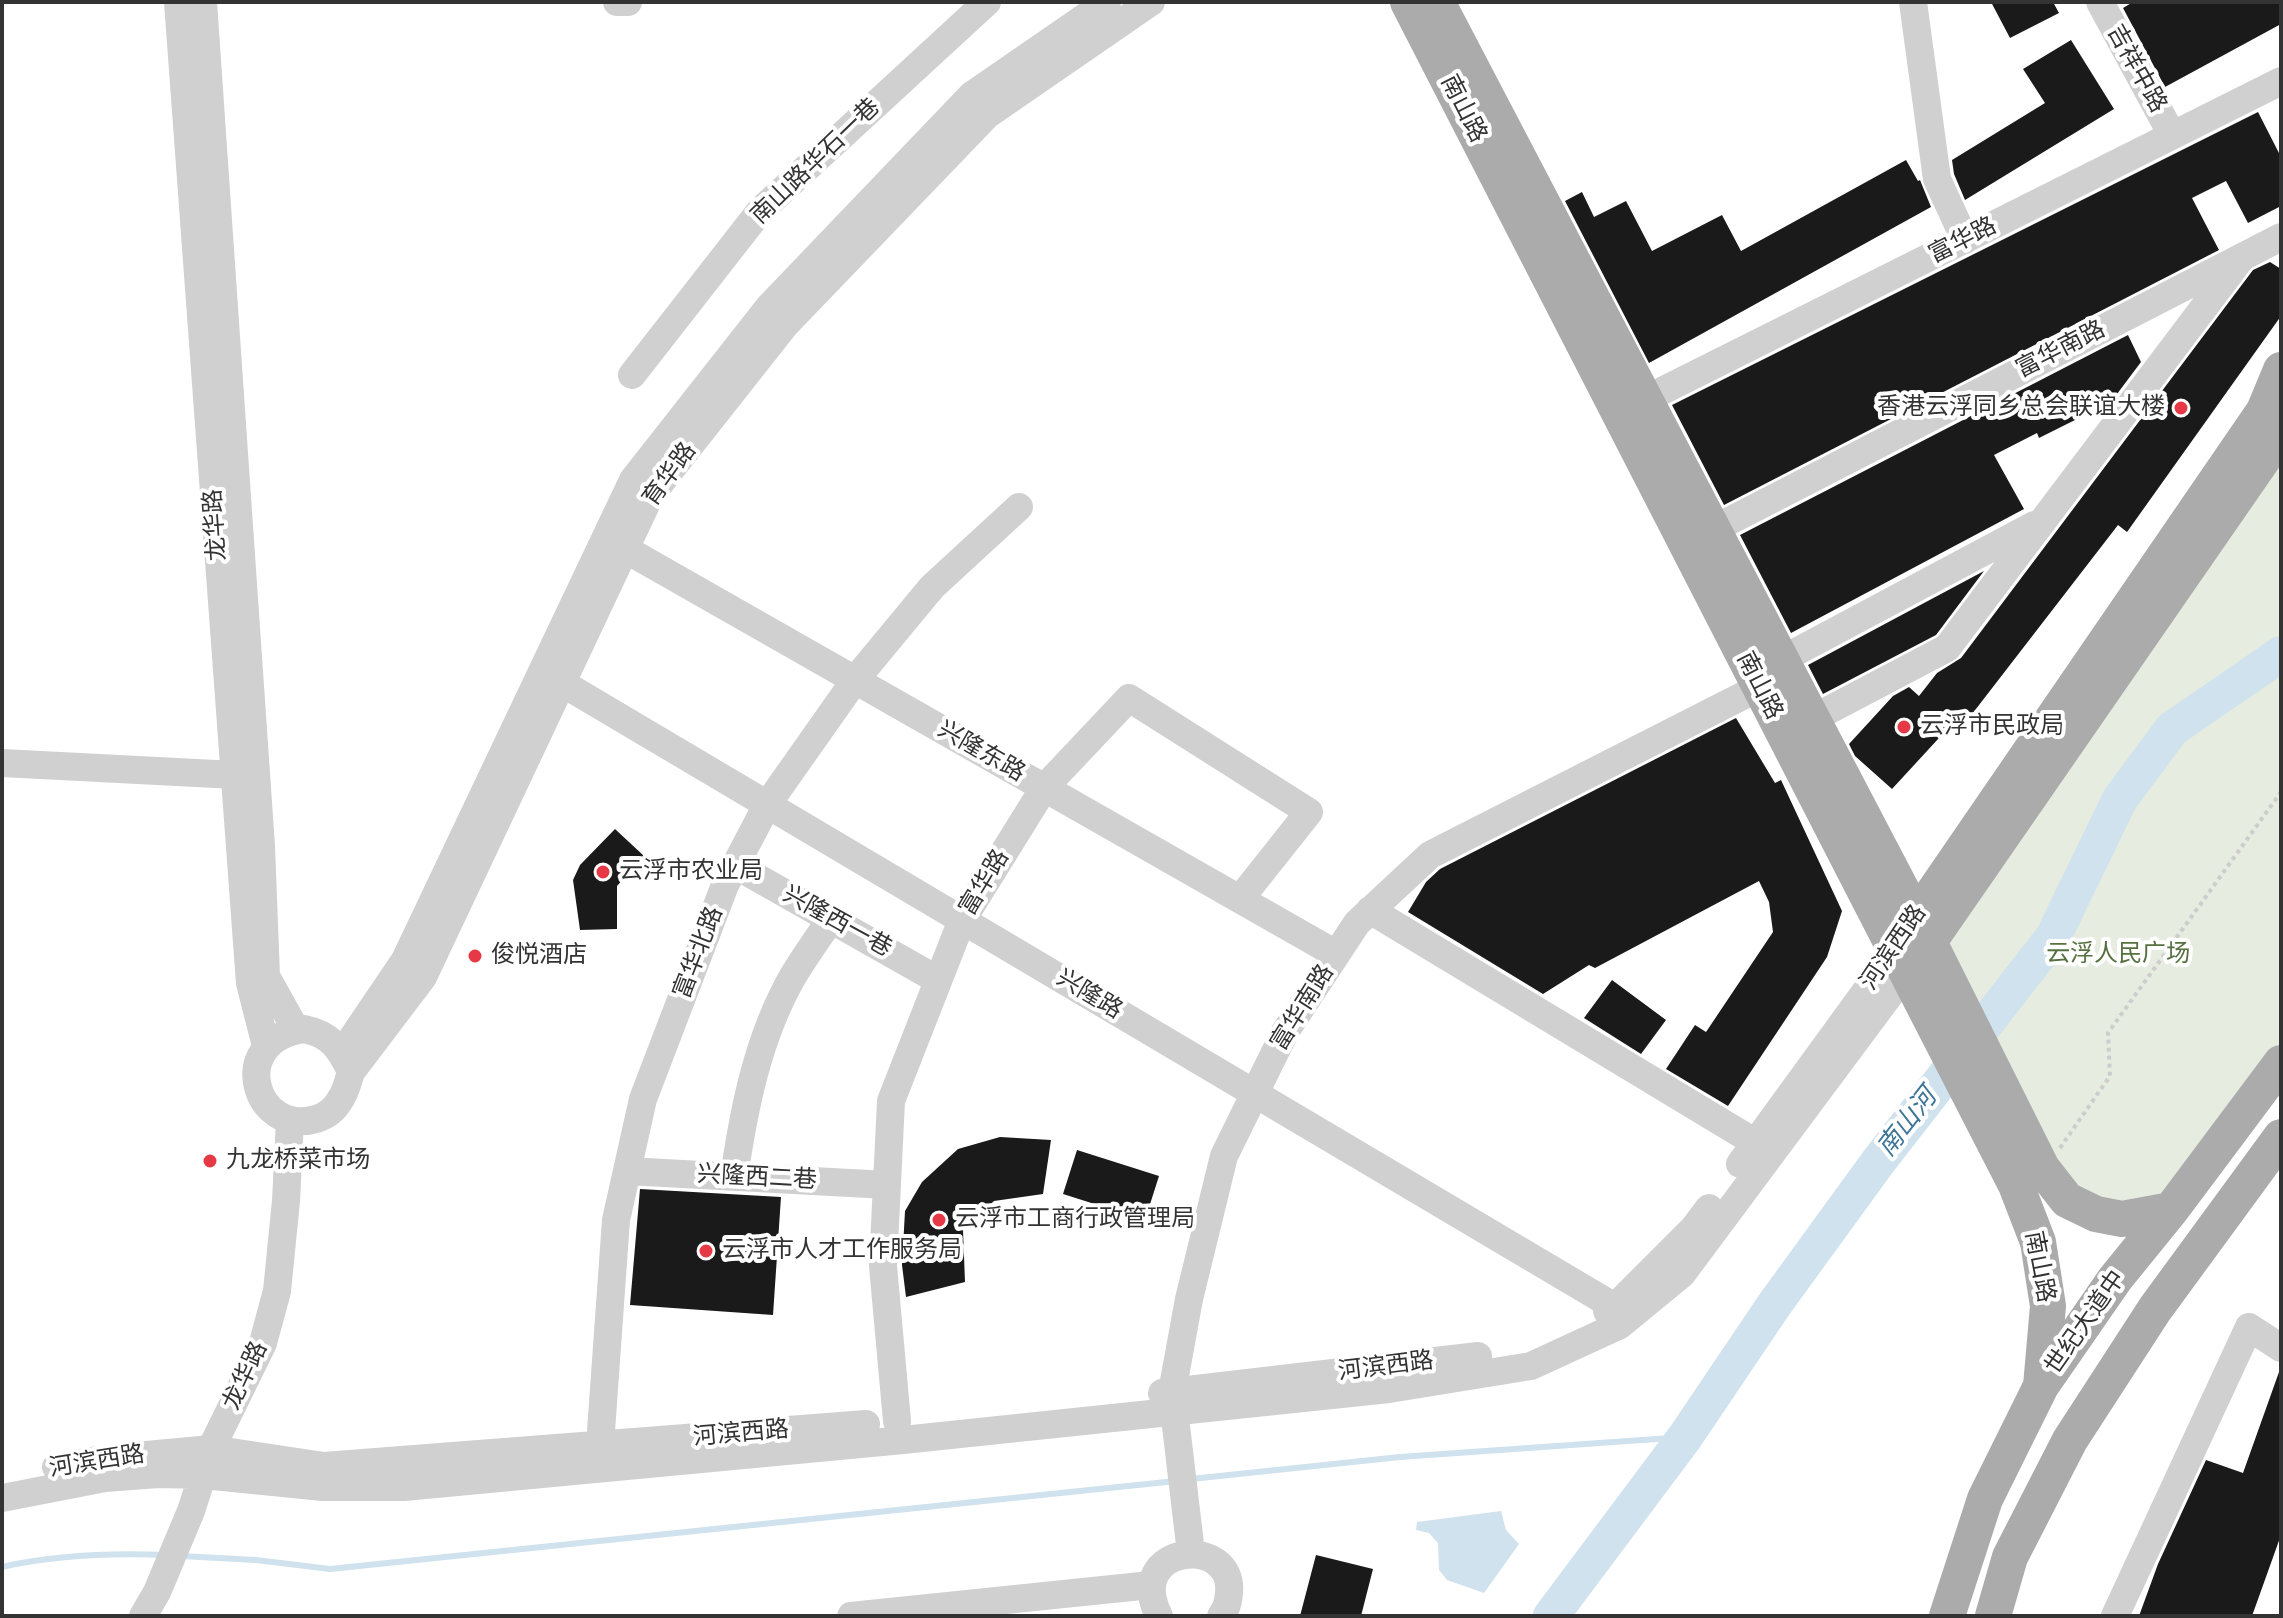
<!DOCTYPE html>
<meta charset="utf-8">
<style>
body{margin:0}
#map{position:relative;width:2283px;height:1618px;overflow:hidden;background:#fff;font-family:"DM Sans",sans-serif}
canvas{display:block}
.frame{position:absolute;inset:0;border:4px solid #333;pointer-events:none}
</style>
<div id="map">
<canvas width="2283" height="1618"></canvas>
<div class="frame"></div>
</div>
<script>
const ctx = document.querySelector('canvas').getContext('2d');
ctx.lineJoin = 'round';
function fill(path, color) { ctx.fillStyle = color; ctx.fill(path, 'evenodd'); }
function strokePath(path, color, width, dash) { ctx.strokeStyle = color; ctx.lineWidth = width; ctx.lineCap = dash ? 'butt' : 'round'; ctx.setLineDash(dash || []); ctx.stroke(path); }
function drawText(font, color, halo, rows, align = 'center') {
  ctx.font = font + ' "DM Sans","Noto Sans SC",sans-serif'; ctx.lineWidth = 8; ctx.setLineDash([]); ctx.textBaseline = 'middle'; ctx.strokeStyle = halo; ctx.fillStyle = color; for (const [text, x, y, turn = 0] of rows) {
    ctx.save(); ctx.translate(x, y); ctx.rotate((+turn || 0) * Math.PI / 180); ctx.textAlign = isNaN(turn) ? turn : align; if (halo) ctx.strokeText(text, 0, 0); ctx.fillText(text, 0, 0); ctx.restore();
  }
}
fill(new Path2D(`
 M2281 433V1063L2171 1210 2067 1200 1929 942Z`), '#e6ecdf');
fill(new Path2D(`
 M1501 1511 1506 1530 1519 1544 1484 1593 1447 1580 1439 1570 1438 1543 1429 1533 1416 1530 1417 1522Z`), '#cfe2ee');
strokePath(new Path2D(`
 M1191 1479 1400 1457 1685 1437
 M181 1556 256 1560 330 1569 1176 1481
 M2 1567C55 1555 111 1553 165 1555`), '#cfe2ee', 6);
strokePath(new Path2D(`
 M1551 1616 1685 1437 1774 1305 1878 1162 2053 937 2120 799 2172 729 2281 654`), '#cfe2ee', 36);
fill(new Path2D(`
 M1991 2H2053L2059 13 2010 38Z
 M2133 2H2281V24L2165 87 2123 8Z
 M2071 40 2114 109 1965 200 1954 174 1952 160 2045 103 2023 69Z
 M2258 112 2281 157V206L2248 223 2226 181 2192 198 2219 250 1724 505 1672 405Z
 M1906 160 1918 181 1920 180 1931 207 1649 363 1565 201 1582 192 1594 217 1626 201 1652 251 1722 215 1741 251Z
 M2270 262 2281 269V316L2127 532 2118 525 1969 718 1962 713 1892 789 1855 756 1849 744 1893 696 1909 687 1919 696 1937 673 1961 658 2253 270Z
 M2128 335 2141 362 2111 402 2039 438 2037 433 1994 455 2024 509 1791 633 1740 535Z
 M1984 571 1936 635 1823 694 1808 665Z
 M1736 718 1775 783 1781 780 1842 911 1827 957 1728 1106 1666 1069 1695 1025 1706 1032 1773 932 1769 902 1759 881 1595 968 1589 965 1543 994 1408 912 1426 882 1440 869Z
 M615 829 644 856 617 886V929L580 930 573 880 580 865Z
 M1612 980 1666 1020 1641 1054 1584 1018Z
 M1000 1137 1051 1140 1043 1194 994 1201 963 1230 965 1282 906 1297 902 1265 905 1211 922 1182 958 1149Z
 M1077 1150 1159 1176 1145 1220 1063 1194Z
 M640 1189 781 1197 773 1315 630 1305Z
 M2279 1372 2281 1373V1535L2252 1616H2139L2158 1564 2206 1460 2243 1473Z
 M1316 1555 1373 1569 1361 1616H1300Z`), '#1a1a1a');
strokePath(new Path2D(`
 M2060 1148 2110 1076 2108 1033 2281 792`), '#cdcdcd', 4, [4, 4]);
strokePath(new Path2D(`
 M178 2 250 983 266 1046
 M203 2 261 846 266 976 296 1030
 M617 2H628
 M1913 2 1937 179 1965 240
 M2100 2 2172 135
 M632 375 760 211 987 2
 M1644 400 2281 81
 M1712 530 2281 237
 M625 549 1336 954
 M1781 660 2034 525
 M562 683 1615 1307
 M1812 719 1947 648 2242 257
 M2 763 235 775
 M735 865 938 980
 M1370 910 1756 1143
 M304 1029C330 1034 340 1048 351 1072 348 1081 346 1092 340 1100 335 1109 326 1116 316 1119 255 1137 225 1041 304 1029Z
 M342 1053 405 960 633 480 769 307 972 95 1107 2
 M351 1072 423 977 650 496 785 325 987 115 1151 2
 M1740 1164 1895 951
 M627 1171 887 1185
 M734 1177C744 1108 758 1037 793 976 805 956 818 938 831 919
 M1607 1311 1615 1307 1694 1228 1709 1208
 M1162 1393 1478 1356
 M897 1421 883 1266 891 1101 962 920 1044 788 1129 698 1309 812 1240 899
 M600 1445 616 1220 643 1099 725 885 767 805 855 680 932 587 1019 507
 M56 1467 103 1459 211 1449 324 1466 866 1424
 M2 1498 105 1478 158 1474 203 1475 323 1487H404L903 1440 1389 1389 1531 1366 1620 1325 1682 1274 1906 973
 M1191 1553 1172 1392 1189 1299 1224 1156 1285 1032 1357 923 1430 855 1760 687
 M143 1616 157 1592 191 1511 211 1449 263 1343 277 1291 286 1201 290 1120
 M851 1616 1151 1585
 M1159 1616C1123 1544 1235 1534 1229 1593 1228 1602 1227 1608 1221 1616
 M2115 1616 2249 1327 2281 1348`), '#d0d0d0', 28);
strokePath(new Path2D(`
 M1408 2 2016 1185 2038 1242 2048 1306 2041 1386
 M1437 2 1929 942 2042 1168 2067 1200 2096 1214 2122 1219 2171 1210
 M1905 934 2264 411 2281 370
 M1917 959 2281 433
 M1947 1616 1985 1499 2041 1386 2115 1279 2171 1210 2281 1063
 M1993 1616 2010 1557 2070 1440 2155 1309 2281 1137`), '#ababab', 36);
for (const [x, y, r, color] of [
 [2181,408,8,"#e63946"],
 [1904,727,8,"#e63946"],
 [603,872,8,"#e63946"],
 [475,956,8,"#e63946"],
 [210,1161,8,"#e63946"],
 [939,1220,8,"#e63946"],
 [706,1251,8,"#e63946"]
]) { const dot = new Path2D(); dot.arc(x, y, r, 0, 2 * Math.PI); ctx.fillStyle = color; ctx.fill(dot); strokePath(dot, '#fff', 3); }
drawText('24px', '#333', '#fff', [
 ["吉祥中路",2136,69,61],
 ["南山路",1463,109,63],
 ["南山路华石一巷",816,162,-44],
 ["富华路",1963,241,-27],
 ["富华南路",2061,350,-27],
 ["育华路",670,475,-54],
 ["龙华路",216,525,-94],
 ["南山路",1759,686,63],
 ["兴隆东路",981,752,30],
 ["富华路",985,883,-59],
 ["兴隆西一巷",837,922,29],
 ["河滨西路",1894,948,-56],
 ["富华北路",699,953,-69],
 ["兴隆路",1089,995,31],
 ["富华南路",1303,1008,-58],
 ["兴隆西二巷",757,1178,3],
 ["南山路",2039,1267,79],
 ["世纪大道中",2086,1323,-55],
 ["河滨西路",1386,1367,-7],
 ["龙华路",246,1376,-65],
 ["河滨西路",741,1434,-5],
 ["河滨西路",97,1462,-9]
]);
drawText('24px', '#333', '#fff', [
 ["香港云浮同乡总会联谊大楼",2165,408,"right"],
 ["云浮市民政局",1920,727],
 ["云浮市农业局",619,872],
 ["俊悦酒店",491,956],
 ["九龙桥菜市场",226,1161],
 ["云浮市工商行政管理局",955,1220],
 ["云浮市人才工作服务局",722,1251]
], 'left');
drawText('24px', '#56703f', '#fff', [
 ["云浮人民广场",2118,955]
]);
drawText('italic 26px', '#3f7597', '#fff', [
 ["南山河",1908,1123,-52]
]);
</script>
